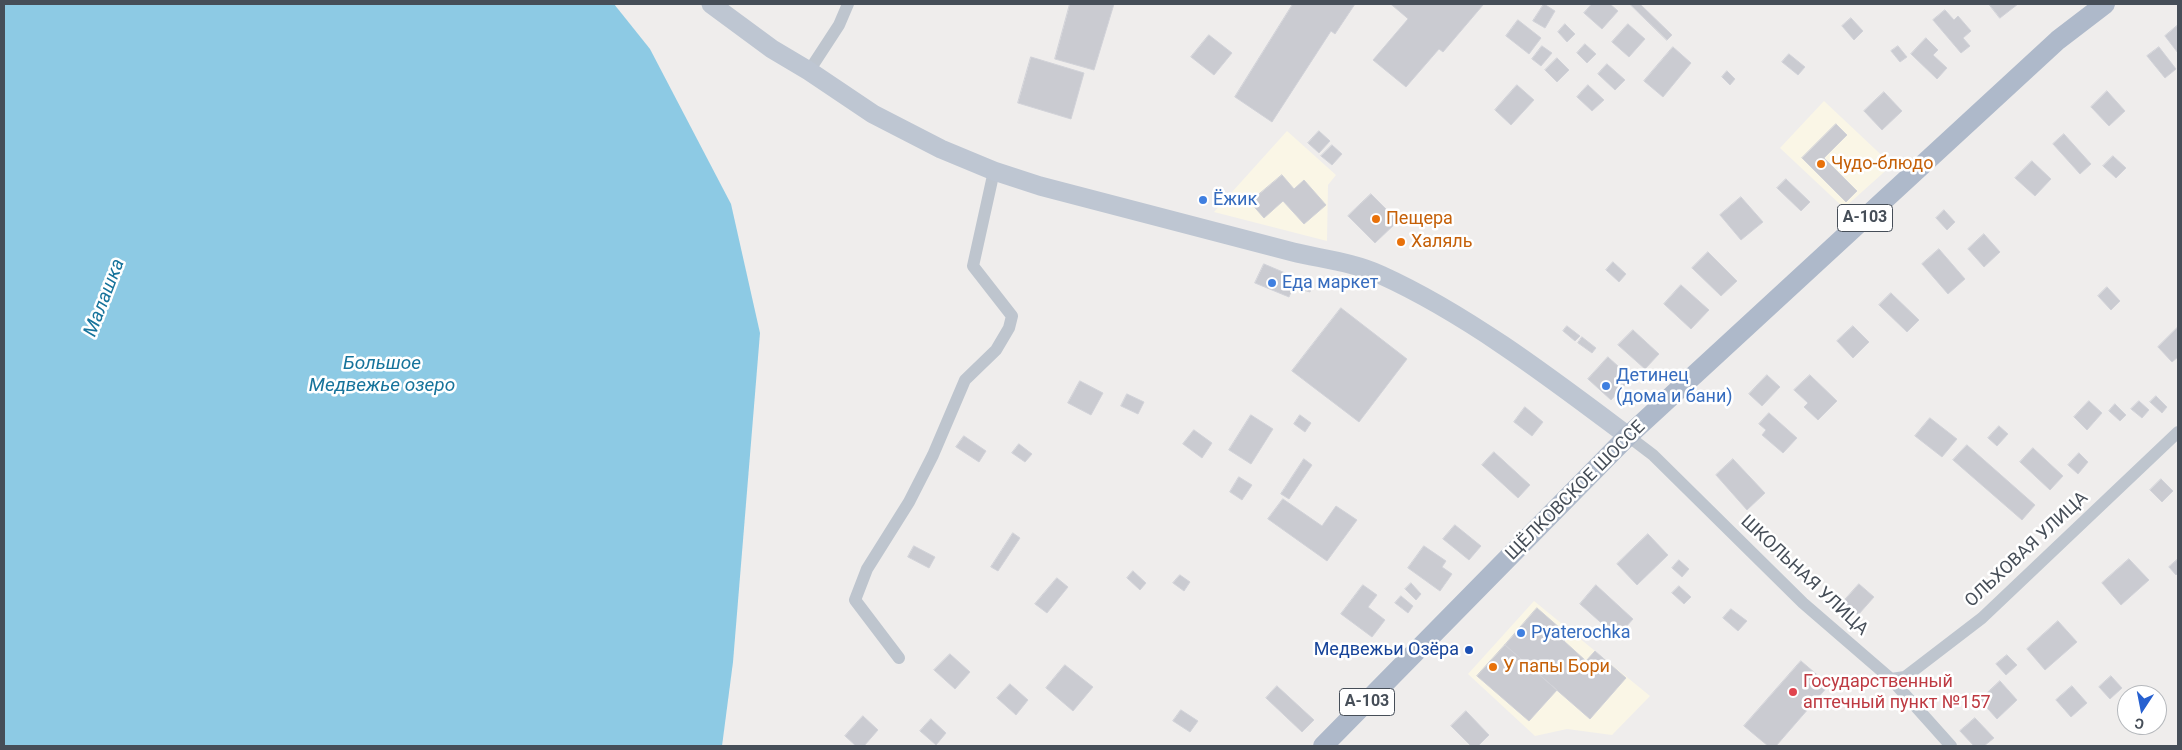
<!DOCTYPE html>
<meta charset="utf-8">
<style>
body{margin:0}
#map{position:relative;width:2182px;height:750px;overflow:hidden;background:#efedec;font-family:Roboto,sans-serif}
canvas{display:block}
.frame{position:absolute;inset:0;border:5px solid #464e58;pointer-events:none}
.north{position:absolute;left:2117px;top:685px;width:50px;height:50px;box-sizing:border-box;background:#fff;border:1px solid #b5b8bc;border-radius:50%;rotate:191deg;font-size:14px;font-weight:700;line-height:20px;text-align:center;color:#464e58}
.north::after{content:'';display:block;margin:auto;width:18px;height:22px;background:#2660d0;clip-path:polygon(50% 0,100% 100%,50% 72%,0 100%)}
</style>
<div id="map">
<canvas width="2182" height="750"></canvas>
<div class="frame"></div>
<div class="north">С</div>
</div>
<script>
const ctx = document.querySelector('canvas').getContext('2d');
ctx.lineJoin = 'round';
function fill(path, color) { ctx.fillStyle = color; ctx.fill(path, 'evenodd'); }
function strokePath(path, color, width, dash) { ctx.strokeStyle = color; ctx.lineWidth = width; ctx.lineCap = dash ? 'butt' : 'round'; ctx.setLineDash(dash || []); ctx.stroke(path); }
function drawText(font, color, halo, rows, align = 'center') {
  ctx.font = font + ' Roboto,sans-serif'; ctx.lineWidth = 5; ctx.setLineDash([]); ctx.textBaseline = 'middle'; ctx.strokeStyle = halo; ctx.fillStyle = color; for (const [text, x, y, turn = 0] of rows) {
    ctx.save(); ctx.translate(x, y); ctx.rotate((+turn || 0) * Math.PI / 180); ctx.textAlign = isNaN(turn) ? turn : align; if (halo) ctx.strokeText(text, 0, 0); ctx.fillText(text, 0, 0); ctx.restore();
  }
}
fill(new Path2D(`
 M1824 101 1892 165 1844 208 1780 148Z
 M1287 131 1336 175 1328 185 1327 241 1214 212Z
 M1534 601 1650 696 1612 735 1567 729 1535 736 1468 674Z`), '#faf6e6');
fill(new Path2D(`
 M4 4H614L650 49 731 204 760 333 733 662 722 746H4Z`), '#8dcae4');
const building = new Path2D(`
 M1070 4H1114L1094 70 1055 59Z
 M1293 4H1355L1335 34 1331 31 1272 122 1235 97Z
 M1391 4H1481L1483 5 1443 52 1439 49 1406 87 1373 60 1408 19Z
 M1544 4 1555 11 1545 28 1533 21Z
 M1592 4H1610L1618 11 1602 29 1584 13Z
 M1630 4H1640L1672 35 1667 40Z
 M1989 4H2018L2000 18Z
 M1945 10 1954 20 1958 16 1971 31 1963 38 1970 46 1961 53 1933 20Z
 M1851 18 1863 31 1854 40 1842 26Z
 M1518 20 1541 38 1529 54 1506 36Z
 M1565 24 1575 34 1567 42 1558 32Z
 M1628 24 1645 39 1629 57 1612 42Z
 M2178 25V53L2165 36Z
 M1209 35 1232 53 1214 75 1191 57Z
 M1926 38 1938 50 1933 55 1947 68 1937 79 1911 54Z
 M1585 44 1596 54 1587 63 1577 53Z
 M1542 46 1552 53 1541 66 1532 59Z
 M1898 46 1907 57 1900 62 1891 51Z
 M1673 47 1691 63 1663 97 1644 81Z
 M2159 47 2176 69 2165 78 2147 56Z
 M1789 54 1805 67 1798 75 1782 62Z
 M1031 57 1084 73 1071 119 1018 103Z
 M1557 58 1569 70 1557 82 1545 70Z
 M1607 64 1625 80 1615 90 1598 74Z
 M1727 71 1735 79 1730 85 1722 77Z
 M1517 85 1534 100 1511 125 1495 110Z
 M1588 85 1604 100 1592 111 1577 97Z
 M2107 91 2125 111 2109 126 2091 107Z
 M1884 92 1902 111 1882 130 1864 111Z
 M1836 124 1847 135 1824 158 1857 191 1846 202 1802 158Z
 M1319 131 1330 141 1319 153 1308 143Z
 M2064 134 2091 164 2080 174 2053 144Z
 M1332 145 1342 154 1332 165 1321 156Z
 M2113 156 2126 168 2116 178 2103 166Z
 M2032 161 2051 179 2035 196 2015 178Z
 M1282 175 1294 189 1304 180 1326 205 1304 224 1283 201 1264 218 1250 202Z
 M1786 179 1810 202 1801 211 1777 188Z
 M1371 194 1398 221 1375 243 1348 216Z
 M1741 197 1763 222 1741 240 1720 215Z
 M1944 210 1955 222 1947 230 1936 218Z
 M1984 234 2000 252 1984 267 1968 249Z
 M1939 249 1965 279 1948 294 1922 264Z
 M1708 252 1737 281 1721 296 1692 268Z
 M1613 262 1626 274 1619 282 1606 270Z
 M1264 264 1297 278 1289 297 1255 283Z
 M1299 278 1313 282 1310 292 1296 288Z
 M1681 285 1709 310 1691 329 1664 304Z
 M2107 287 2120 301 2111 310 2098 296Z
 M1891 293 1919 320 1907 332 1879 305Z
 M1341 308 1407 359 1359 422 1292 371Z
 M1567 326 1580 336 1575 341 1563 331Z
 M1853 326 1869 342 1853 358 1837 341Z
 M2178 327V357L2172 362 2158 347Z
 M1633 330 1659 354 1645 369 1618 345Z
 M1582 337 1596 348 1592 353 1578 343Z
 M1608 357 1631 378 1611 400 1588 379Z
 M1767 375 1780 387 1762 406 1749 394Z
 M1810 375 1837 401 1818 420 1804 407 1808 403 1794 390Z
 M1080 381 1103 393 1091 415 1068 403Z
 M1127 394 1144 402 1138 414 1121 406Z
 M2156 396 2167 407 2162 413 2150 402Z
 M2089 401 2102 413 2087 430 2074 417Z
 M2139 401 2149 410 2142 418 2131 409Z
 M2115 404 2126 415 2120 421 2109 411Z
 M1525 407 1543 422 1532 436 1514 422Z
 M1769 413 1797 438 1783 453 1762 435 1766 430 1759 424Z
 M1251 415 1273 429 1251 464 1229 450Z
 M1300 415 1311 423 1305 432 1294 424Z
 M1930 418 1957 439 1942 457 1915 436Z
 M1999 426 2008 434 1997 446 1988 438Z
 M1194 430 1212 443 1202 458 1183 444Z
 M964 436 986 451 979 462 956 447Z
 M1019 444 1032 454 1025 462 1012 453Z
 M1967 445 2035 505 2022 520 1953 460Z
 M2033 448 2063 476 2050 490 2020 462Z
 M1494 452 1530 485 1518 498 1482 465Z
 M2079 453 2088 462 2078 474 2068 465Z
 M1304 459 1312 465 1289 499 1281 494Z
 M1733 459 1765 493 1747 510 1716 475Z
 M1239 477 1252 485 1242 500 1230 492Z
 M2161 479 2173 491 2162 502 2150 490Z
 M1283 499 1322 526 1336 506 1357 520 1327 561 1268 519Z
 M1455 525 1481 546 1469 560 1443 539Z
 M1013 533 1020 538 998 571 991 567Z
 M1648 534 1668 555 1637 585 1617 564Z
 M914 546 935 557 929 568 908 557Z
 M1424 546 1446 561 1442 567 1452 574 1440 591 1408 568Z
 M2129 559 2149 580 2121 605 2102 583Z
 M2178 559V573L2176 575 2169 567Z
 M1679 560 1689 569 1682 577 1672 568Z
 M1133 571 1146 583 1140 590 1127 578Z
 M1180 575 1190 582 1184 591 1173 583Z
 M1057 578 1068 587 1047 613 1035 604Z
 M1411 583 1421 594 1416 600 1405 589Z
 M1859 584 1874 597 1858 615 1843 602Z
 M1363 585 1377 595 1368 607 1385 620 1372 637 1341 614Z
 M1596 585 1633 619 1617 637 1580 604Z
 M1679 586 1691 597 1684 604 1672 593Z
 M1401 596 1413 606 1408 613 1395 603Z
 M1537 608 1569 636 1564 641 1586 661 1595 651 1626 678 1590 719 1505 645Z
 M1731 609 1747 621 1738 631 1723 618Z
 M2058 621 2077 642 2045 670 2027 649Z
 M1505 645 1557 690 1529 721 1477 676Z
 M950 654 970 672 955 689 934 670Z
 M2007 655 2017 665 2006 675 1996 664Z
 M1801 661 1829 685 1776 746H1768L1744 726Z
 M1065 665 1093 687 1073 711 1046 688Z
 M2111 676 2122 688 2110 699 2099 687Z
 M2000 681 2017 700 1997 719 1980 700Z
 M1010 684 1028 700 1016 715 997 698Z
 M1277 686 1314 720 1302 732 1266 698Z
 M2072 686 2087 703 2071 717 2056 700Z
 M1181 710 1198 721 1190 732 1173 721Z
 M1466 711 1489 735 1478 746H1471L1451 726Z
 M863 716 878 730 864 746H856L845 736Z
 M1975 718 1994 738 1984 746H1974L1960 731Z
 M931 719 946 733 936 745 920 731Z`);
fill(building, '#cacbd1');
strokePath(building, '#d1d2d8', 1);
strokePath(new Path2D(`
 M809 71 839 25 848 4
 M1628 436 1653 455 1803 603 1891 679 1951 746
 M899 658 855 600 867 569 909 502 933 455 965 380 996 350 1009 328 1012 316 973 266 994 171
 M1891 679 1905 677 1982 618 2178 432`), '#bec5ce', 12);
strokePath(new Path2D(`
 M711 4 772 49 809 71 873 114 941 149 994 171 1040 186 1293 252C1322 259 1353 262 1381 275 1467 314 1552 379 1628 436`), '#bec6d2', 19);
strokePath(new Path2D(`
 M1323 746 1628 436 2058 40 2105 4`), '#aeb9ca', 20);
for (const [x, y, r, color] of [
 [1821,164,5,"#e8710a"],
 [1203,200,5,"#3f7fe0"],
 [1376,219,5,"#e8710a"],
 [1401,242,5,"#e8710a"],
 [1272,283,5,"#3f7fe0"],
 [1606,386,5,"#3f7fe0"],
 [1521,633,5,"#3f7fe0"],
 [1469,650,5,"#1a4fb4"],
 [1493,667,5,"#e8710a"],
 [1793,692,5,"#e0444e"]
]) { const dot = new Path2D(); dot.arc(x, y, r, 0, 2 * Math.PI); ctx.fillStyle = color; ctx.fill(dot); strokePath(dot, '#fff', 2); }
for (const [x, y, w] of [
 [1865,218,55],
 [1367,702,55]
]) { const box = new Path2D(); box.roundRect(x - w / 2, y - 13.5, w, 27, 4); ctx.fillStyle = '#fff'; ctx.fill(box); strokePath(box, '#464e58', 1); }
drawText('bold 16px', '#464e58', null, [
 ["А-103",1865,218],
 ["А-103",1367,702]
]);
drawText('18px', '#c56008', '#fff', [
 ["Чудо-блюдо",1831,164],
 ["Пещера",1386,219],
 ["Халяль",1411,242],
 ["У папы Бори",1503,667]
], 'left');
drawText('18px', '#366cbe', '#fff', [
 ["Ёжик",1213,200],
 ["Еда маркет",1282,283],
 ["Детинец",1616,376],
 ["(дома и бани)",1616,397],
 ["Pyaterochka",1531,633]
], 'left');
drawText('18px', '#464e58', '#fff', [
 ["ЩЁЛКОВСКОЕ ШОССЕ",1576,491,-45],
 ["ОЛЬХОВАЯ УЛИЦА",2027,550,-43],
 ["ШКОЛЬНАЯ УЛИЦА",1804,576,43]
]);
drawText('18px', '#164399', '#fff', [
 ["Медвежьи Озёра",1459,650]
], 'right');
drawText('18px', '#be3a42', '#fff', [
 ["Государственный",1803,682],
 ["аптечный пункт №157",1803,703]
], 'left');
drawText('italic 19px', '#16739b', '#fff', [
 ["Малашка",105,298,-69],
 ["Большое",382,364],
 ["Медвежье озеро",382,386]
]);
</script>
